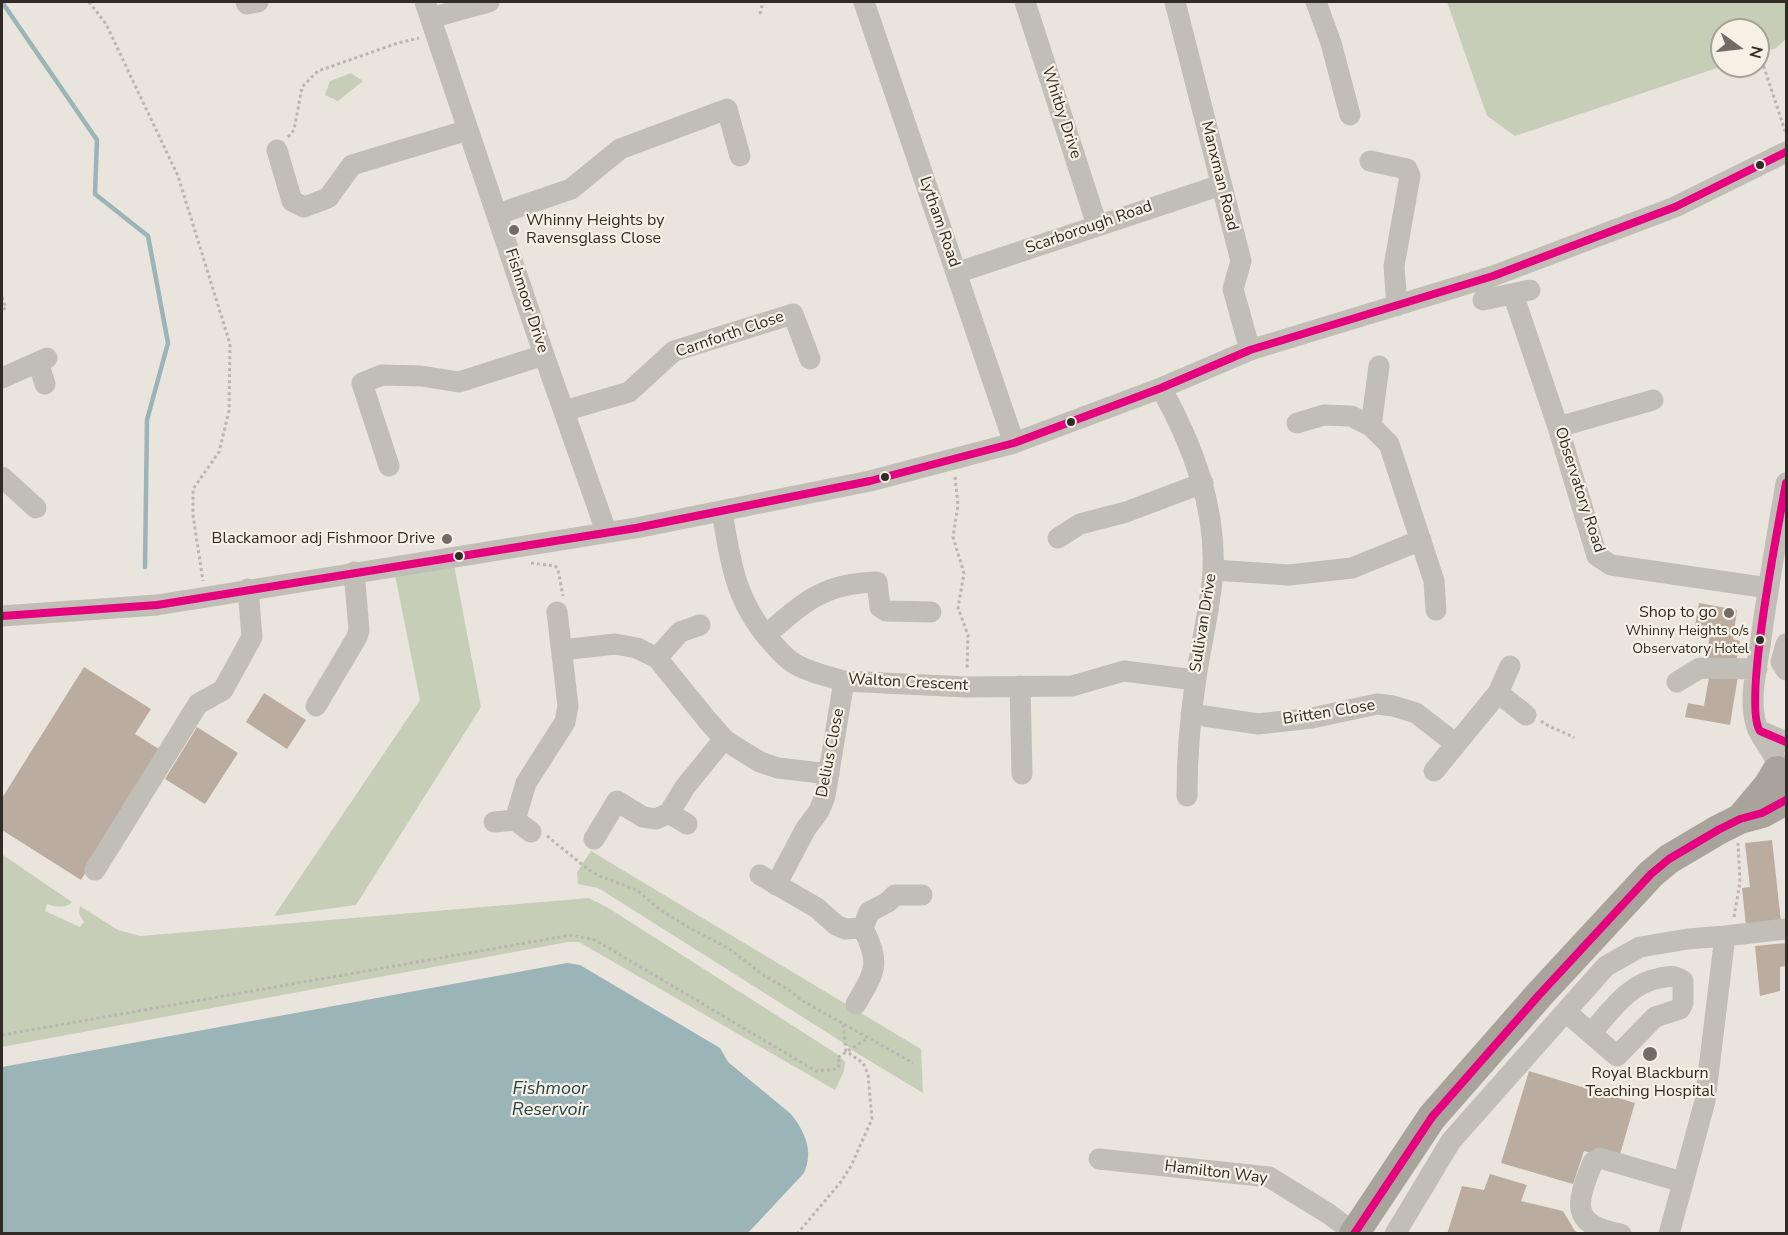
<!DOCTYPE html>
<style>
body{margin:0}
#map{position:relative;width:1788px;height:1235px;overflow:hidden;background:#e9e5dd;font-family:"Nunito Sans",sans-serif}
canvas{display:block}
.frame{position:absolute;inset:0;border:3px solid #312b26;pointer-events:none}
.north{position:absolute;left:1710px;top:18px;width:60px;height:60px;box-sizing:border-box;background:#f6f1e4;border:2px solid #a7a298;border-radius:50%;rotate:105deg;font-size:16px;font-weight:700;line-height:24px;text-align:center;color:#312b26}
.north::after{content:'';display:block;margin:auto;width:21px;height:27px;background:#716c66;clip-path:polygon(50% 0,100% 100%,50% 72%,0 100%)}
</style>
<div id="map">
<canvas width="1788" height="1235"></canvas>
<div class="frame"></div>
<div class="north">N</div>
</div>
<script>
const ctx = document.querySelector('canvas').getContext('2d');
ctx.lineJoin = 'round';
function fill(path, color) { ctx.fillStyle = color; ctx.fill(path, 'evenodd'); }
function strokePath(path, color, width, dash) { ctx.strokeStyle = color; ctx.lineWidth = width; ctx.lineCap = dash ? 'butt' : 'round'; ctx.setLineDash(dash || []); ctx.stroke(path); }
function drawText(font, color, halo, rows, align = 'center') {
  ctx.font = font + ' "Nunito Sans",sans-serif'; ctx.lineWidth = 4.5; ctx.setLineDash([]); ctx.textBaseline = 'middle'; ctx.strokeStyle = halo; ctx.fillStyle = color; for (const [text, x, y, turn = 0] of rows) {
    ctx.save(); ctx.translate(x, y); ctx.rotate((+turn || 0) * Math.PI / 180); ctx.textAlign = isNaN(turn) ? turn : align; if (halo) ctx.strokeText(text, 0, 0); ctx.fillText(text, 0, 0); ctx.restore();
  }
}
fill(new Path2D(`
 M1447 2H1786V39L1776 48 1758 54V30H1722L1723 66 1515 136 1487 116Z
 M351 73 363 81 338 101 325 95 330 81Z
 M453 560 481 707 356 905 274 916 420 700 394 570Z
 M591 851 921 1049 923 1093 855 1052 842 1042 611 896 598 888 578 884 577 872Z
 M3 855 72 902C65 909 56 907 47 904L45 911 80 927 84 922 79 914 80 906 118 930 140 936 589 898 610 909 837 1054 845 1062 844 1071 835 1090 579 942H568L2 1047V856Z`), '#c7ceb8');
fill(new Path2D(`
 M567 963 580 965 720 1048 728 1062 791 1114C805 1132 814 1151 804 1173L748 1233H2V1067Z`), '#9bb4b8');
strokePath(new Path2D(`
 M2 2 97 140 95 194 148 236 168 343 147 420 145 567`), '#9bb4b8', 4.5);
fill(new Path2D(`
 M1699 603 1737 610 1733 639 1740 641 1735 668 1705 663 1710 635 1694 632Z
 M84 667 151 709 135 734 162 751 81 880 2 830V798Z
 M1710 672 1738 676 1730 725 1685 717 1688 703 1704 706Z
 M264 693 306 720 287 749 246 722Z
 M197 727 238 753 205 804 165 779Z
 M1772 840 1781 922 1746 926 1742 888 1750 887 1745 843Z
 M1786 943V966L1780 967V991L1760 996 1755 946Z
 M1529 1071 1635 1103 1618 1161 1584 1151 1573 1184 1501 1163Z
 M1490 1174 1527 1185 1521 1201 1563 1211 1575 1231 1581 1234H1447L1462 1186 1484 1190Z`), '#bbaca0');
strokePath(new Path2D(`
 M89 2 106 24 178 176 230 344 229 411 219 452 193 489V515L203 581
 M760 14 763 2
 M1758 49 1786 134
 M288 137 294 130 302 87 318 71 398 43 419 38
 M2 297 6 308 2 310
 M955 477 958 505 953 537 964 573 958 608 968 635 967 670
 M531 563 555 566 558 569 563 596
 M1541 721C1551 729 1564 731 1574 738
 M547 836 589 870 602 877 637 890 658 908 688 927 728 948 762 974 790 991 803 1001 913 1063
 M1734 917 1740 882 1738 843
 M2 1035 571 935 595 940 816 1071 837 1069 840 1063 837 1058 868 1038
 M797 1234 840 1183 851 1166 872 1119 868 1074 863 1063 846 1051 843 1022`), '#bab6af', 3, [3, 3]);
strokePath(new Path2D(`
 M246 2 247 4 258 2
 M425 2 544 355 606 531
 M864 2 1014 443
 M1025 2 1097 225
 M1175 2 1241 261 1233 289 1250 350
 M1316 2 1331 43 1350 115
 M431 18 489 2
 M277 150 292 201 304 207 328 198 352 165 468 130
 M1370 161 1407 169 1410 176 1394 266 1397 306
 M498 214 571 189 620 149 727 109 740 156
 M956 273 1221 185
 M1513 294 1558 427 1597 556 1611 565 1768 588
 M1483 300 1530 290
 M38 362 45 384
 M2 378 47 358
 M1161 388C1192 443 1216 506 1213 570 1211 605 1201 643 1196 678 1190 718 1187 756 1187 796
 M564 411 629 392 674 351 793 314 810 359
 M1297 423 1324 415 1351 416 1371 426 1389 444 1434 581 1436 610
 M1371 426 1379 366
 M1558 427 1653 400
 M389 466 362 383 382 375 421 376 459 382 544 355
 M2 477 36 508
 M722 511C730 560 735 600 769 639 776 647 783 656 792 662 807 672 827 676 844 681L966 687 1072 686 1124 671 1195 680
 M1058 538 1080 524 1126 512 1203 483
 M1213 570 1289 575 1352 568 1421 540
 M2 616 157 605 636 528 870 481 1014 443 1161 388 1250 350 1493 276 1675 207 1786 152
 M766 635C804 602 824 583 877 582L880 607 886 611 931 612
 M1786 644 1781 662 1786 670
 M562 650 615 644 637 648 657 658 708 721 724 739 734 746 760 762 778 768 829 774
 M657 658 680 632 700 625
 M1677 682 1700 668 1757 669
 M1020 686 1022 774
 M1498 693 1526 715
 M316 706 357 637 359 630 354 572
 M1191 714 1258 724 1312 718 1377 704 1393 706 1416 713 1456 744
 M1758 730 1786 742
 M1777 764C1773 749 1760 739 1756 724 1749 700 1756 671 1760 646 1767 592 1777 537 1786 483
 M1434 771 1498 693 1510 666
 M515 820 526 783 565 722 568 706 557 612
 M494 822 515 820 531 832
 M687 824 669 813 685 787 724 739
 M594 839 617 801 643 817 656 819 669 813
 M95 870 198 704 223 690 252 637 248 589
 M760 875 817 908 836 925 845 929 863 928
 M776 885 805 830 819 811 825 796 844 681
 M1725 936 1786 929
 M856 1004C875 971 881 965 863 928L869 912 888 902 895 895H922
 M1566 1012 1617 1056 1655 1017 1680 1009 1683 1003V981C1675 975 1669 976 1660 978 1629 983 1611 1011 1591 1033
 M1099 1159 1269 1177 1329 1214 1354 1233
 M1395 1234 1451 1141 1606 966 1640 947 1688 939 1725 936 1705 1101 1669 1234
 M1621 1234C1569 1225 1576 1203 1593 1162L1600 1158 1682 1182`), '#c1bdb7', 21);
strokePath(new Path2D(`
 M1742 817 1768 786 1777 771
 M1354 1234 1432 1117 1539 995 1651 874 1669 859 1718 830 1740 819 1762 813 1786 800`), '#a8a49c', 30);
strokePath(new Path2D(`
 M1786 483C1779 523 1742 705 1760 731L1786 742
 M2 616 157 605 636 528 870 481 1014 443 1161 388 1250 350 1493 276 1675 207 1786 152
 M1354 1234 1432 1117 1539 995 1651 874 1669 859 1718 830 1740 819 1762 813 1786 800`), '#e5007d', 8);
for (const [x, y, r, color] of [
 [1760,165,5,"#312b26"],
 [514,230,6,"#716c66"],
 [1071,422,5,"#312b26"],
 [885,477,5,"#312b26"],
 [447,539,6,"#716c66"],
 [459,556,5,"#312b26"],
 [1729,613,6,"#716c66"],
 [1760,640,5,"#312b26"],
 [1650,1054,8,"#716c66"]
]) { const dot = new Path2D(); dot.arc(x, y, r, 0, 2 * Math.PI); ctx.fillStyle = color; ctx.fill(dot); strokePath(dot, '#f6f1e4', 2); }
drawText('14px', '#312b26', '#f6f1e4', [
 ["Whinny Heights o/s",1749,632],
 ["Observatory Hotel",1749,650]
], 'right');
drawText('16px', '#312b26', '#f6f1e4', [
 ["Whitby Drive",1061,113,72],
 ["Manxman Road",1219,176,76],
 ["Lytham Road",939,222,71],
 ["Scarborough Road",1089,228,-19],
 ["Fishmoor Drive",526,301,72],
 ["Carnforth Close",730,335,-19],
 ["Observatory Road",1579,490,72],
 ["Sullivan Drive",1204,623,-81],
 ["Walton Crescent",908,683,3],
 ["Britten Close",1329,713,-9],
 ["Delius Close",831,753,-79],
 ["Hamilton Way",1216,1173,7]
]);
drawText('16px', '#312b26', '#f6f1e4', [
 ["Whinny Heights by",526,221,"left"],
 ["Ravensglass Close",526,239,"left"],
 ["Blackamoor adj Fishmoor Drive",435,539],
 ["Shop to go",1717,613],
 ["Royal Blackburn",1650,1074,"center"],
 ["Teaching Hospital",1650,1092,"center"]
], 'right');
drawText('italic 18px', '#20444e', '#f6f1e4', [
 ["Fishmoor",550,1090],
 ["Reservoir",550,1111]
]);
</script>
